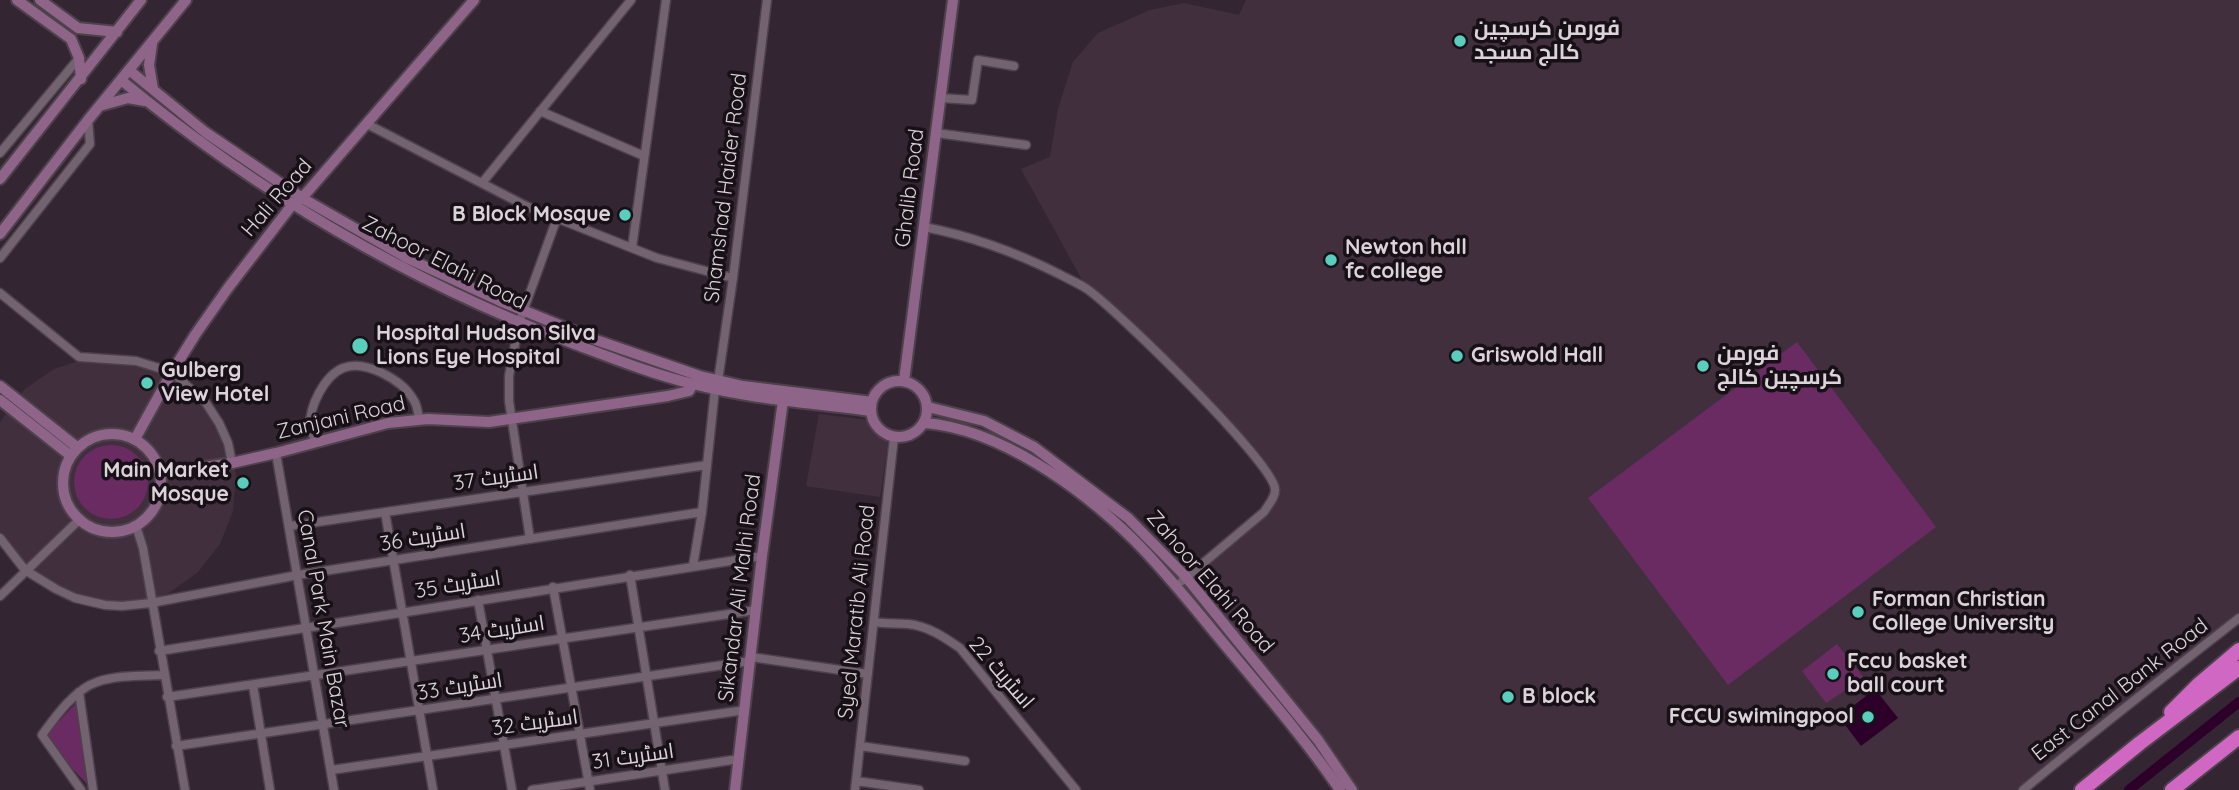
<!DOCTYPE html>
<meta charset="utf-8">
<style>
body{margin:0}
canvas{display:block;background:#332531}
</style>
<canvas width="2239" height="790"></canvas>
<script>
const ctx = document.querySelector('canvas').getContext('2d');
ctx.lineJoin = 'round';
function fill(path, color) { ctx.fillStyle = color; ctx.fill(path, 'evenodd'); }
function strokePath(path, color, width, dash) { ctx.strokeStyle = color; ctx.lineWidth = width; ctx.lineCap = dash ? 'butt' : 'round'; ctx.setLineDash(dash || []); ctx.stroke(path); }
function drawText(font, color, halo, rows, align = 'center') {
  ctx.font = font + ' Quicksand,Cairo,sans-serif'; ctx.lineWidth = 7; ctx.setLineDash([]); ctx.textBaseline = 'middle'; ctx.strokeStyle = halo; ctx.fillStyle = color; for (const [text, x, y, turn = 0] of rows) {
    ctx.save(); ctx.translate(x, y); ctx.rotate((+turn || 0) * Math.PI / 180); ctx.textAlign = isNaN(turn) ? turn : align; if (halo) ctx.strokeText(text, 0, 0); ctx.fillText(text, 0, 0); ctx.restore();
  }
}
fill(new Path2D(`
 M1246 0H2239V618L2018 790H1350L1178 581 1264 512 1275 489 1246 443 1087 289 1021 169 1050 157 1058 109 1073 62 1098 33 1150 10 1184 3 1239 15Z
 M124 357 189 383 230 441 236 475 233 511 220 544 198 572 169 593 136 604 101 607 66 599 34 582 9 557 0 540V422L25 389 54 369 88 358Z
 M819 414 868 420 888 442 880 497 806 486Z`), '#412f3e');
fill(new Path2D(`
 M1797 342 1936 527 1728 685 1588 498Z
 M74 482a37 37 0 1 1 74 0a37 37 0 1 1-74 0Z
 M1837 644 1864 678 1826 703 1802 671Z
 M78 701 89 786 46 741 45 736Z`), '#692b62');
fill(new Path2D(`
 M1875 689 1898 718 1861 746 1839 717Z`), '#2d0029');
strokePath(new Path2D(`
 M2129 790 2239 702`), '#2d0029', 10);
const street = new Path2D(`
 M941 98 972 100 978 60 1014 66
 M540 111 644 156
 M367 124 526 206 657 258 733 278
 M936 133 1026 145
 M0 153 79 58
 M482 183 631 0
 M924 227C972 236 1015 252 1059 274 1068 279 1078 283 1087 289 1115 308 1273 462 1275 489 1276 497 1268 505 1264 512L1182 581
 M632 248 666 0
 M0 258 90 144 88 120
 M0 293 79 357 136 361 172 372 206 403 219 423 228 443 232 463
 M718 381 733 278 767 0
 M316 442C314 437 311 432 310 427 309 407 324 376 343 368 365 359 402 380 413 399 417 404 418 412 419 419
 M276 453 334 790
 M385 512 433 790
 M136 526 143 548 185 790
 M290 526 707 465
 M0 538 25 570 56 589 75 598 105 605 122 606 151 603 298 575 702 512
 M530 539 509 401V376L519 323 557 218
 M693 566 702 512 715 389
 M630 575 665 790
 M553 587 590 790
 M0 596 80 519
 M478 600 512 790
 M874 622C885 624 897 623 908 624 928 626 944 637 960 648L1076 790
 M159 651 762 556
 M751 657 868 674
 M253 685 270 790
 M79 692 93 790
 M167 697 756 610
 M176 746 750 661
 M860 746 965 761
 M331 770 745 710
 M856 781 919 790
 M81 790 42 735C55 717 75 689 97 682 117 675 142 676 163 675
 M532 790 739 759
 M855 790 894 437
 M2023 790C2094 731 2166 675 2239 618`);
const secondary = new Path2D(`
 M17 0 71 39 79 58 81 79
 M40 0 78 28 117 32
 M152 44 149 65 153 89
 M129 70 205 132 302 198 407 258 500 301 596 340 700 376 743 386 872 402
 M121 80C257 192 408 281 572 343 612 358 652 374 693 384 750 399 812 403 871 411
 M103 105 128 98 145 101
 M0 179 141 0
 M0 234 88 120 186 0
 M871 409a28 28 0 1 1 56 0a28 28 0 1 1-56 0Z
 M904 381 953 0
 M0 386 78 448
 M0 400 71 456
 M928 407 984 421 1034 447 1128 518 1186 577 1318 740 1352 790
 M925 423C1000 429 1081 488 1134 540 1170 576 1202 618 1235 657 1271 700 1308 743 1340 790
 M63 483a49 49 0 1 1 98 0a49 49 0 1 1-98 0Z
 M135 439 172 372 195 335 228 288 292 205 302 198 474 0
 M161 473 232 463 276 453 388 423 428 419 489 422 668 396 689 391 693 384
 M735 790 762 556 784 393`);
const highway = new Path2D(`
 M2171 712 2199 684 2239 650
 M2082 790 2140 743 2239 668
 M2172 790 2239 737`);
strokePath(street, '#4d414b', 11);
strokePath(secondary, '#4d414b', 14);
strokePath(highway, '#4d414b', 18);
strokePath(street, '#736270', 8);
strokePath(secondary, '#8f6489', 10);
strokePath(highway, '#d067c3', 14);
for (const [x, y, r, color] of [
 [1460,41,7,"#5acebd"],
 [625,215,7,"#5acebd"],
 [1331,260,7,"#5acebd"],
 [360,346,9,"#5acebd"],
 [1457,356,7,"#5acebd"],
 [1703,366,7,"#5acebd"],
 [147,383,7,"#5acebd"],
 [243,483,7,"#5acebd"],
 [1858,612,7,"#5acebd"],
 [1833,674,7,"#5acebd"],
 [1508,697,7,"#5acebd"],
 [1868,717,7,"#5acebd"]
]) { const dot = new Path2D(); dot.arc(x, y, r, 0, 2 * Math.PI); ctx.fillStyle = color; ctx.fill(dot); strokePath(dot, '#171016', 2.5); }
drawText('bold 21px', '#dcd2da', '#171016', [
 ["فورمن کرسچین",1474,29],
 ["کالج مسجد",1474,53],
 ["B Block Mosque",611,215,"right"],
 ["Newton hall",1345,248],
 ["fc college",1345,272],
 ["Hospital Hudson Silva",376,334],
 ["Lions Eye Hospital",376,358],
 ["فورمن",1717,354],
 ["کرسچین کالج",1717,378],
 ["Griswold Hall",1471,356],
 ["Gulberg",161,371],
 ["View Hotel",161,395],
 ["Main Market",229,471,"right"],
 ["Mosque",229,495,"right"],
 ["Forman Christian",1872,600],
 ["College University",1872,624],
 ["Fccu basket",1847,662],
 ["ball court",1847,686],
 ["B block",1522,697],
 ["FCCU swimingpool",1854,717,"right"]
], 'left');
drawText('21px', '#dcd2da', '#171016', [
 ["Shamshad Haider Road",726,188,-83],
 ["Ghalib Road",910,188,-83],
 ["Hali Road",277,198,-49],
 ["Zahoor Elahi Road",444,263,27],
 ["Zanjani Road",341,418,-13],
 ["اسٹریٹ 37",496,478,-8],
 ["اسٹریٹ 36",423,538,-9],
 ["Zahoor Elahi Road",1210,582,49],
 ["اسٹریٹ 35",458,585,-9],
 ["Sikandar Ali Malhi Road",740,588,-83],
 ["Syed Maratib Ali Road",857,612,-84],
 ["Canal Park Main Bazar",323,619,80],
 ["اسٹریٹ 34",502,630,-9],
 ["اسٹریٹ 22",1001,673,49],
 ["اسٹریٹ 33",460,687,-9],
 ["East Canal Bank Road",2120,690,-38],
 ["اسٹریٹ 32",535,723,-8],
 ["اسٹریٹ 31",633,757,-8]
]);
</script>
